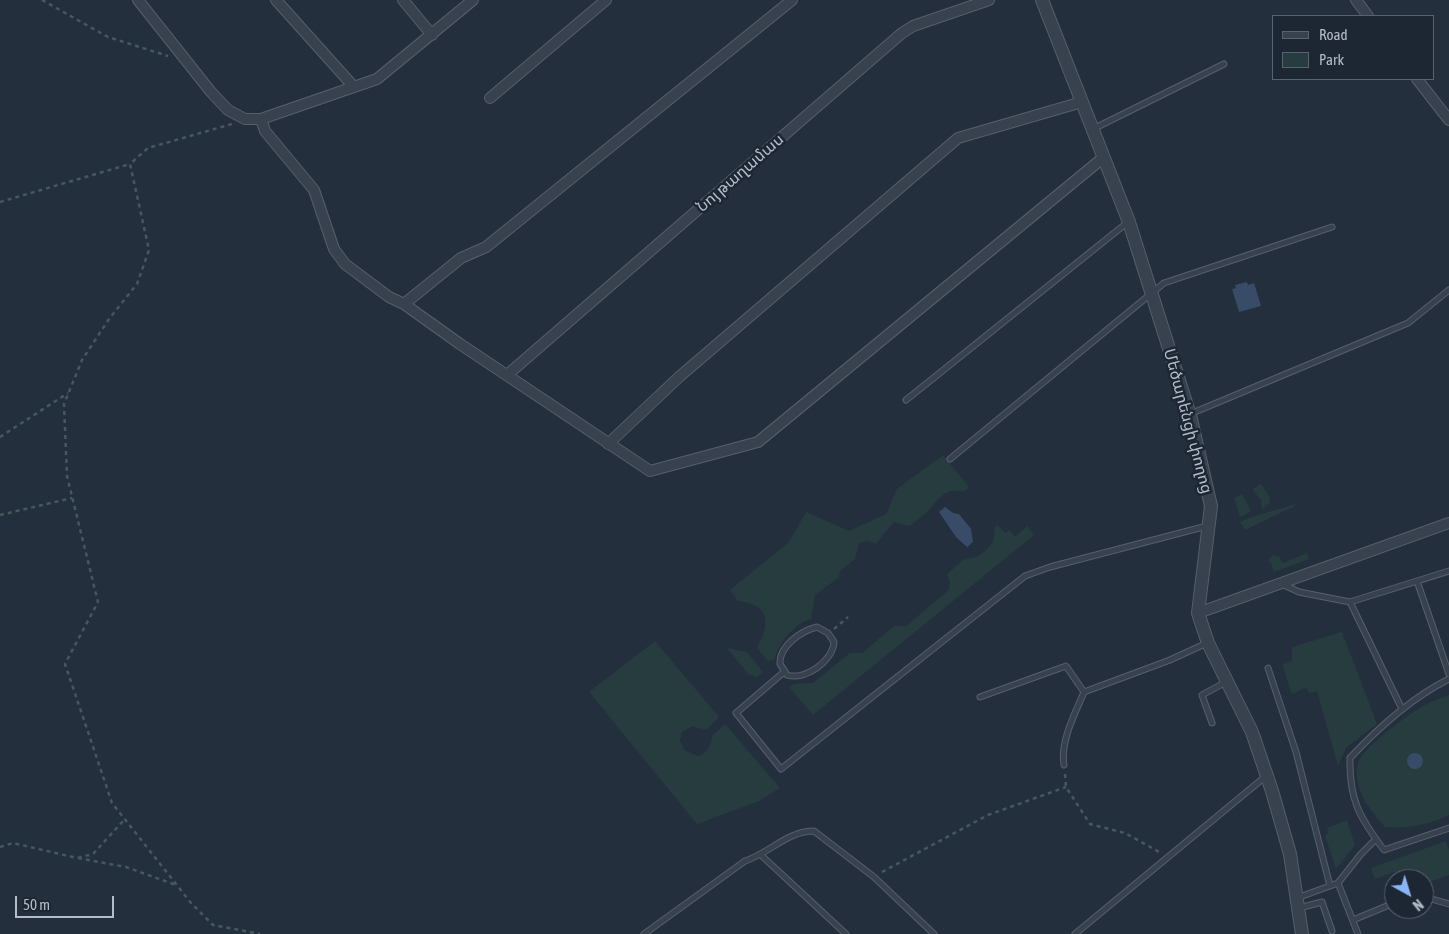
<!DOCTYPE html>
<meta charset="utf-8">
<style>
body{margin:0}
#map{position:relative;width:1449px;height:934px;overflow:hidden;background:#242f3e;font-family:"Asap Condensed",sans-serif}
canvas{display:block}
.legend{position:absolute;left:1272px;top:15px;width:162px;height:65px;box-sizing:border-box;background:#1d2633;border:1px solid #59626f;margin:0;padding:6px 9px;list-style:none;font-size:15px;color:#b4bcc9}
.legend li{display:flex;align-items:center;gap:10px;height:25px}
.legend b{width:25px;border:1px solid #59626f}
.north{position:absolute;left:1384px;top:869px;width:50px;height:50px;box-sizing:border-box;background:#1d2633;border:1px solid #59626f;border-radius:50%;rotate:141deg;font-size:14px;font-weight:700;line-height:20px;text-align:center;color:#b4bcc9}
.north::after{content:'';display:block;margin:auto;width:18px;height:22px;background:#8ab4f8;clip-path:polygon(50% 0,100% 100%,50% 72%,0 100%)}
.scale{position:absolute;left:15px;top:896px;width:99px;height:22px;box-sizing:border-box;border:2px solid #b4bcc9;border-top:0;padding-left:6px;font-size:15px;line-height:18px;white-space:nowrap;color:#b4bcc9;-webkit-text-stroke:4px #1d2633;paint-order:stroke}
</style>
<div id="map">
<canvas width="1449" height="934"></canvas>
<ul class="legend">
<li><b style="height:6px;background:#38414e"></b>Road</li>
<li><b style="height:14px;background:#263c3f"></b>Park</li>
</ul>
<div class="north">N</div>
<div class="scale">50 m</div>
</div>
<script>
const ctx = document.querySelector('canvas').getContext('2d');
ctx.lineJoin = 'round';
function fill(path, color) { ctx.fillStyle = color; ctx.fill(path, 'evenodd'); }
function strokePath(path, color, width, dash) { ctx.strokeStyle = color; ctx.lineWidth = width; ctx.lineCap = dash ? 'butt' : 'round'; ctx.setLineDash(dash || []); ctx.stroke(path); }
function drawText(font, color, halo, rows, align = 'center') {
  ctx.font = font + ' "Asap Condensed","Noto Sans Armenian",sans-serif'; ctx.lineWidth = 5; ctx.setLineDash([]); ctx.textBaseline = 'middle'; ctx.strokeStyle = halo; ctx.fillStyle = color; for (const [text, x, y, turn = 0] of rows) {
    ctx.save(); ctx.translate(x, y); ctx.rotate((+turn || 0) * Math.PI / 180); ctx.textAlign = isNaN(turn) ? turn : align; if (halo) ctx.strokeText(text, 0, 0); ctx.fillText(text, 0, 0); ctx.restore();
  }
}
fill(new Path2D(`
 M943 455 969 487 964 492C947 486 938 499 928 511 923 516 916 521 910 526L894 522 876 544 867 541 859 543 855 559 841 570 838 578 815 595 811 619C794 623 778 645 774 660L768 661 757 648C770 623 771 605 738 601L730 590 789 542 806 512 849 531 886 514 897 489Z
 M1261 484 1269 496 1270 503 1262 509 1261 500 1252 489Z
 M1242 494 1251 511 1240 517 1234 498Z
 M1295 504V506L1245 530 1240 522C1258 513 1276 511 1295 504Z
 M998 525 1005 533 1010 530 1015 537 1027 526 1034 535 813 715 789 687 794 684 813 683 850 653H862L894 626H906L949 590 950 582 947 574 963 560 976 557 985 551 993 542 995 527Z
 M1307 553 1309 559 1274 572 1270 561 1267 562 1273 555 1279 557 1283 563Z
 M1342 632 1377 724 1346 748 1338 766 1317 691 1309 693 1306 687 1292 694 1282 665 1292 661V647Z
 M655 641 719 717 706 730 692 726 682 732 680 740 684 750 698 756C708 753 711 746 712 736L725 724 780 788 759 801 697 824 589 692Z
 M727 648 747 652 763 672 756 678 754 675H749Z
 M1449 695V815C1428 825 1408 829 1385 827 1370 810 1354 791 1357 766 1359 750 1404 718 1418 709 1427 703 1439 699 1449 695Z
 M1347 820 1355 845 1336 869 1325 836 1328 833 1327 828Z
 M1446 841 1449 850V875L1424 884V879H1397L1394 872 1375 879 1371 868Z`), '#263c3f');
fill(new Path2D(`
 M1247 282 1248 285 1254 283 1261 306 1239 312 1232 289 1236 288 1235 285Z
 M945 507 953 513 959 514 971 529 973 542 967 547 956 537 939 512Z
 M1407 761a8 8 0 1 1 16 0a8 8 0 1 1-16 0Z`), '#394c67');
const service = new Path2D(`
 M1093 129 1224 64
 M906 400 1128 222
 M1190 414 1408 323 1449 290
 M950 459 1164 283 1332 227
 M1417 581 1449 674
 M1282 584 1299 592 1350 602 1402 709
 M1350 602 1449 571
 M817 627 828 633 834 642C833 661 805 681 787 675L780 664C779 646 801 631 817 627Z
 M1268 668 1296 752 1330 886
 M784 672 736 713 781 769 1025 576 1050 567 1207 526
 M1449 679C1411 698 1379 727 1350 758 1349 799 1359 817 1384 850L1449 828
 M980 697 1066 666 1084 692
 M1212 723 1202 695 1226 682
 M1064 765C1060 741 1075 714 1084 692L1170 660 1207 643
 M762 856 846 934
 M1338 883 1358 934
 M1424 897 1449 904
 M1297 898 1338 883 1361 854 1376 839
 M1299 908 1322 902 1332 931
 M1353 920 1394 903
 M644 934 745 861C770 853 787 831 814 831L874 877 934 934
 M1075 934 1266 776`);
const minor = new Path2D(`
 M138 0 211 92 228 110 245 119H261L377 79 473 0
 M276 0 354 87
 M403 0 432 35
 M1356 0 1368 16
 M1417 79 1449 120
 M490 98 606 0
 M261 119 265 131 314 190 334 249 345 264 389 297 404 304 460 344 650 471 758 442 1104 157
 M404 304 461 258 486 247 792 0
 M507 375 902 33 913 26 989 0
 M608 444 679 377 958 138 1082 102
 M1198 613 1449 523`);
const tertiary = new Path2D(`
 M1042 0 1129 222 1190 415 1211 506 1198 613 1208 643 1252 732 1272 791 1290 854 1302 934`);
strokePath(service, '#565f6c', 7);
strokePath(minor, '#565f6c', 12);
strokePath(tertiary, '#565f6c', 14);
strokePath(new Path2D(`
 M42 0 108 37 168 56
 M232 124 148 148 130 164 149 250 137 284 109 319 82 360 64 404 67 476 98 602 65 664 112 803 191 903 213 925 260 934
 M0 202 130 164
 M0 437 68 393
 M0 515 72 498
 M834 629 848 617
 M1065 774 1066 787 1090 824 1125 833 1161 853
 M0 847 13 843 77 858 93 854 125 819
 M78 858 126 867 176 885
 M882 872 988 815 1066 787`), '#44595c', 2.5, [4, 4]);
strokePath(service, '#38414e', 5);
strokePath(minor, '#38414e', 10);
strokePath(tertiary, '#38414e', 12);
drawText('16px', '#b4bcc9', '#1d2633', [
 ["Նոյ թաղամաս",740,173,-41],
 ["Մեծարենցի փողոց",1188,421,75]
]);
</script>
